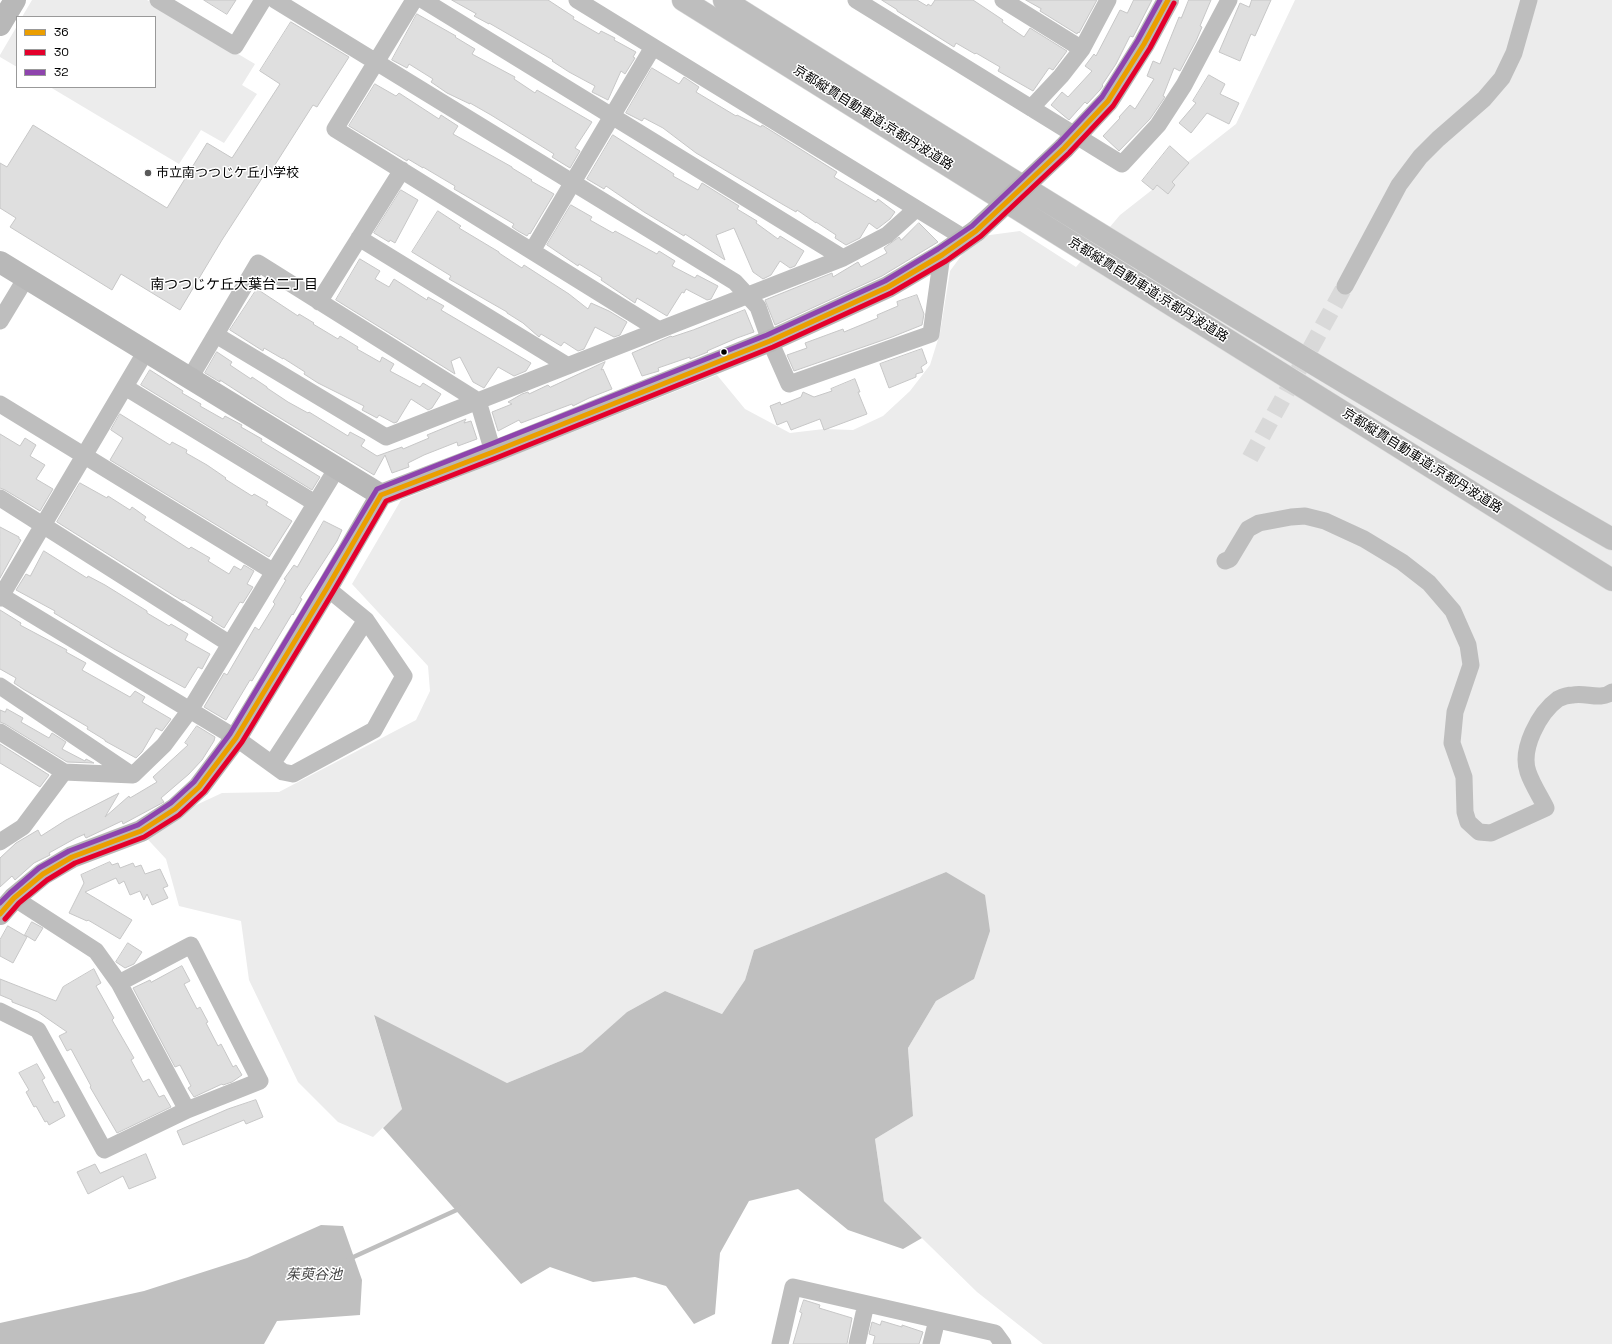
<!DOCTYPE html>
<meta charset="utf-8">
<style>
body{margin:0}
#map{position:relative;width:1612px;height:1344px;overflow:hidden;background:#fff;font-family:"Space Grotesk",sans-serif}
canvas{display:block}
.legend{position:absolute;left:16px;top:16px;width:140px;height:72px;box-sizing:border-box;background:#fff;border:1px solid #999;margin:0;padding:5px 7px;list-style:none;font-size:12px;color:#000}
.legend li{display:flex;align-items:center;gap:8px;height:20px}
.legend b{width:20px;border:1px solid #999}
</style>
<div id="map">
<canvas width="1612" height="1344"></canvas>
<ul class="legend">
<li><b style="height:5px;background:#eb9e00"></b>36</li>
<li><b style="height:5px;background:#e4002b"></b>30</li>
<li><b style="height:5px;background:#8e44ad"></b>32</li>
</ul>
</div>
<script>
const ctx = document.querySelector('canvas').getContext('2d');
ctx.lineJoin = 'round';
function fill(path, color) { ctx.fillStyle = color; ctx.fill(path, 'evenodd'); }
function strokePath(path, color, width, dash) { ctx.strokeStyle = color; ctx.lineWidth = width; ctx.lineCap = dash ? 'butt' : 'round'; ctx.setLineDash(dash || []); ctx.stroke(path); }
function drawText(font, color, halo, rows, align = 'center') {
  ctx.font = font + ' "Space Grotesk","Noto Sans JP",sans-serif'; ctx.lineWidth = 3; ctx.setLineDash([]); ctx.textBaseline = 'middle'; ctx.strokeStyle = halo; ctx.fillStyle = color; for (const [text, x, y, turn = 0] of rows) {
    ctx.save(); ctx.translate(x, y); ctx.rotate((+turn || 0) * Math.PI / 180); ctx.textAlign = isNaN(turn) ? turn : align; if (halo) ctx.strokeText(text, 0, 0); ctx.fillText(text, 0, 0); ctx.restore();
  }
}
fill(new Path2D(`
 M32 0H147L255 64 242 85 257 94 224 143 201 130 179 164 50 87H155V17H22Z
 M1295 0H1612V1344H1043L977 1292 884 1201 875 1139 913 1116 908 1048 936 1001 974 979 946 872 754 950 745 980 722 1014 665 991 627 1012 582 1052 507 1083 374 1016 402 1109 373 1137 338 1122 298 1082 249 980 241 921 179 906 166 859 140 831 222 793 279 792 416 720 430 691 428 666 352 584 401 500 717 375 745 409 790 433 824 429 853 430 883 416 910 391 930 365 940 333 950 271 975 237 1020 231 1076 267 1120 215 1236 124Z
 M17 26V67L0 57V55Z`), '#ececec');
fill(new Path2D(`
 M946 872 985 895 990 931 974 979 936 1001 908 1048 913 1116 875 1139 884 1201 922 1238 903 1249 848 1230 798 1189 749 1201 720 1253 715 1314 694 1324 666 1286 635 1277 593 1282 550 1267 521 1284 383 1128 402 1109 374 1015 507 1083 582 1052 627 1012 665 991 722 1014 745 980 754 950Z
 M321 1225 343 1226 362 1280 360 1315 277 1321 264 1344H0V1323L144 1291 247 1258Z`), '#bfbfbf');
strokePath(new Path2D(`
 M349 1259 461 1208`), '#bfbfbf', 4.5);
const building = new Path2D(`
 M204 0H236L227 14Z
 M452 0H548L574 17 573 19 599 34 601 31 615 38 614 40 636 52 633 57 635 58 625 74 621 71 608 100 592 92 595 86 569 72 552 61 553 60 489 23V24L474 16 476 14Z
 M882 0H917L927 6 928 4 931 6 935 0H973L1003 20 1002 22 1024 37 1030 28 1067 51 1053 70 1049 68 1033 91 998 71 1000 67 976 53 975 54 956 43 954 47 897 11V10Z
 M1026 0H1097L1079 33 1078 32 1077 34 1040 11 1041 9Z
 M1134 0H1152L1133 37 1130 36 1116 64 1102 85 1103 86 1100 90 1087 104 1085 102 1069 120 1051 105 1062 92 1068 97 1092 71 1085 66 1094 54 1096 56 1120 10 1127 13Z
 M1189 0H1211L1200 26 1202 27 1196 41 1180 71 1174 68 1163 96 1165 97 1150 119 1119 151 1103 136 1120 118 1119 117 1130 105 1135 109 1154 79 1147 76 1153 61 1160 64 1179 17 1181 18Z
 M1252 0H1271L1255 36 1251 34 1240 61 1219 52 1240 3 1249 7Z
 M417 14 456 36 455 37 475 49 472 54 515 77 514 79 535 93 537 90 592 122 575 148 580 151 570 168 552 157 554 154 491 115 470 103V104L447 93 431 82 433 79 409 64 407 68 392 60Z
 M291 22 349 57 317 107 313 105 271 171 268 169 222 240 180 310 121 274 112 290 10 227 16 218 0 208V163L7 167 33 125 167 208 207 143 232 158 280 84 260 71Z
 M652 68 679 84 684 77 699 87 696 92 736 116 737 115 761 127 762 125 837 172 834 177 876 202 878 199 895 212 890 219 877 229 869 223 860 238 846 245 835 238 836 235 816 222V223L797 210 796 212 782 204 696 153 663 128 644 118 642 121 626 113Z
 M1209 75 1225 84 1220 94 1239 103 1229 124 1207 113 1191 133 1179 123 1196 103 1193 101Z
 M375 84 396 96 399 93 439 119 441 115 458 126 453 134 512 167V168L532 180 531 181 554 194 530 234 529 233 527 236 518 231 512 227 514 224 454 189 455 186 423 167V168L408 159 407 161 349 126Z
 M613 135 674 174 673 176 698 190 702 183 739 206 737 209 757 221 756 223 778 239 780 236 804 251 795 266 790 268 780 261 771 275 763 279 753 272 734 228 716 235 725 260 685 234 684 236 644 212 606 186 604 189 587 179Z
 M1170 146 1189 163 1172 182 1175 185 1168 194 1157 185 1153 190 1142 181Z
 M401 190 418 200 395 243 390 240 389 242 374 233Z
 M571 205 592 217 590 220 613 233 615 231 657 254 659 251 675 261 672 266 695 278 697 275 718 286 711 299 707 300 686 289 684 293 682 292 667 316 637 298 635 303 601 280 602 278 579 264 578 266 547 245Z
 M438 211 461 226 459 228 499 252V253L522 268 524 265 569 294 588 309 591 303 609 311 627 322 620 335 614 337 595 327 584 349 578 351 564 342 561 346 541 334 539 337 523 323 507 313V312L449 279 451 276 412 252Z
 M919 223 938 242 882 276 775 325 765 300 832 273 833 277 858 262 861 267 887 253 884 248 899 237 901 240Z
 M360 259 380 271 375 279 389 287 394 279 427 300 428 297 444 306 441 310 531 363 526 371 514 376 498 367 484 388 473 382 460 357 451 361 455 374 336 300Z
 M257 289 298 316 299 314 314 323 313 324 338 339 340 336 358 347 357 349 380 362 382 357 394 364 390 371 420 387 423 383 441 394 432 408 428 410 411 399 397 422 394 423 379 415 377 418 362 410 364 406 318 383 304 374 305 372 283 358V359L264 348 263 351 230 330Z
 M917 295 924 314 922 325 892 337 794 371 787 355 807 348 805 343 843 329 844 332 878 318 877 315 898 306 897 302Z
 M745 310 754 332 737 338 707 351 708 352 690 359V357L658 368 659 371 642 376 632 353 671 336 672 337 693 330Z
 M922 349 927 363 921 367 923 372 916 374V377L889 388 880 364Z
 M217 352 232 362 230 365 251 379 252 377 267 387V388L288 402 308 413 309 412 348 436 350 432 365 440 361 446 377 456 402 447 403 449 429 438 427 435 466 419 464 423 471 421 477 439 458 446 457 442 424 455 408 463 409 467 392 473 385 455 374 475 260 406 220 380V382L205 373Z
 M605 362 601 370 603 369 612 389 589 398 573 406 572 404 521 423 519 420 498 431 492 412 512 404 508 402 522 394 528 392 529 394 548 385 550 387Z
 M150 370 183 391 182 393 201 404 200 406 223 419 225 416 242 425 241 427 262 439 261 441 320 477 312 490 141 385Z
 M855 379 860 392H858L867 414 824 430 820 419 791 430 787 421 777 425 770 406 780 402 781 405 801 397 803 392 814 397 832 391 831 389Z
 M120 414 170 445 172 442 187 450 186 453 207 465 226 478 225 479 252 496 254 494 268 502 266 505 292 521 269 557 110 460 123 438 111 430Z
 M0 434 20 446 25 438 36 445 30 456 45 465 36 479 53 489 40 511 5 490 0 488Z
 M80 483 107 498 108 496 130 510 132 507 146 517 144 520 189 549 191 547 210 558 208 561 229 574 234 566 241 570 244 565 254 571 247 584 253 587 243 603 240 602 224 628 211 620 213 617 184 600 183 601 173 595 57 522Z
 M324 521 342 530 337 541 300 598 302 599 293 615 292 614 252 681 250 680 226 720 204 707 224 673 227 675 255 627 259 630 275 604 273 602 286 580 284 579 294 565 297 567Z
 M0 527 19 537V539L21 540 0 578Z
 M44 551 87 578 88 576 105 585 147 611V613L169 626 171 624 188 634 185 640 210 654 202 669 198 667 185 688 114 649 54 613 55 611 16 590 26 574 30 576Z
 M0 610 21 623 20 625 67 650 66 652 86 663 82 670 130 697 135 691 145 697 142 702 171 719 162 731 156 728 142 752 136 758 105 741V740L87 729 88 727 23 689 14 683 16 678 0 669Z
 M7 709 23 718 21 722 49 738 52 733 66 742 62 749 85 761 86 759 94 763 67 762 5 724 0 722V710L5 712Z
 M197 726 215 737 214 741 202 760 189 774 161 798 164 802 123 824 122 821 86 838 84 835 85 834 76 838 49 853 50 855 34 863 15 880 12 876 0 887V858L16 843 38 830 41 836 66 820 119 793 105 817 129 796 130 798 157 782 153 777 188 745 185 743Z
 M0 744 49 775 40 787 0 763Z
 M110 862 112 865 118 863 120 868 133 863 135 867 141 865 145 874 160 869 168 886 163 888 168 898 152 905 147 894 144 900 140 891 130 895 124 881 119 884 116 878 85 892 132 920 120 939 88 920 87 921 69 913 84 883 81 875Z
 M32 922 43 928 35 941 25 935Z
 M8 926 27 937 13 963 0 956V940Z
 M128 943 142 952 134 964 125 968 116 962Z
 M182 966 190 981 184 984 197 1009 200 1007 208 1022 206 1023 218 1046 221 1044 233 1067 236 1065 242 1075 232 1082 223 1085 222 1084 194 1097 188 1088 191 1086 180 1065 175 1067 133 988 150 980 151 982Z
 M94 969 101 983 96 986 114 1018 112 1020 134 1058 131 1060 143 1082 149 1079 159 1097 164 1095 171 1107 117 1133 90 1087 91 1086 71 1049 67 1051 59 1036 67 1032 38 1012 12 1002V1000L0 995V979L56 1001 63 987Z
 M37 1064 45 1078 42 1080 54 1103 58 1101 65 1116 49 1125 47 1121 45 1122 36 1106 34 1107 26 1092 29 1090 19 1073Z
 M256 1100 263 1117 246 1124 244 1120 183 1145 177 1131 228 1109Z
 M146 1154 156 1178 129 1189 123 1176 88 1194 77 1172 95 1164 100 1173Z
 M804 1300 820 1305 819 1308 852 1318 847 1344H793L802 1313 800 1312Z
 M882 1321 902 1327V1325L923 1332 919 1344H873L875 1336 869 1334 872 1322 880 1325Z`);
fill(building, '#dfdfdf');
strokePath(building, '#c7c7c7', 1);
strokePath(new Path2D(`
 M1250 458 1345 286`), '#d9d9d9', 17, [17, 8]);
const highway = new Path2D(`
 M683 0 1612 580
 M724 0C1017 184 1312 367 1612 539`);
strokePath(highway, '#dbdbdb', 23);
strokePath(new Path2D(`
 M158 0 235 46 263 0
 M275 0 735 282 758 307 770 341 789 384 931 334 942 255
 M414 0 335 129 659 330
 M423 0 843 258
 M577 0 966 239
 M856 0 1122 164 1158 125 1184 85 1229 0
 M1003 0 1082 49
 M1031 108 1061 76 1082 49 1108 0
 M359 238 568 366
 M532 251 653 47
 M1345 286 1399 185 1420 157 1438 139 1484 99 1502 78 1514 53 1529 0
 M319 302 402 170
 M0 321 26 278
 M216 335 386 437 843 258 887 235 916 209
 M190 378 258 263 478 401 493 452
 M125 387 315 503
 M0 404 274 572
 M0 498 230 644
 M1225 561 1230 559 1248 529 1259 523 1291 517 1305 516 1325 521 1364 539 1402 562 1429 583 1453 611 1468 645 1471 665 1455 712 1452 743 1464 777 1465 812 1468 822 1479 832 1491 833 1546 808C1540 796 1532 784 1528 772 1520 749 1539 713 1558 699 1562 697 1569 695 1573 695 1586 692 1600 701 1612 692
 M0 595 236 738 283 772 293 774 374 730 404 676 366 620 327 588
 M0 598 146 351
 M0 686 132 775
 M0 732 64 772
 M272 764 366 620
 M0 842 23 827 64 772 133 775 164 745 190 710 337 468
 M14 898 96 951 119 983 187 1110
 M0 1011 38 1030 104 1150 187 1110 260 1081 191 945 119 983
 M780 1344 793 1287 995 1333 1003 1344
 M857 1344 866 1304
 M931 1344 937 1320`), '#bebebe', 17);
strokePath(new Path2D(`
 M0 25 15 0
 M1064 148 1108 101 1144 44 1168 0
 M0 262 381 495
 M0 914 14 898 43 874 72 857 141 831 175 809 199 787 236 738 327 588 381 495 493 452 770 341 888 287 942 255 976 231`), '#b8b8b8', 22);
strokePath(highway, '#bebebe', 22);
strokePath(new Path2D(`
 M976 231 1064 148`), '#b8b8b8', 22);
strokePath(new Path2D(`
 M0 914 14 898 43 874 72 857 141 831 175 809 199 787 236 738 327 588 381 495 493 452 770 341 888 287 942 255 976 231 1064 148 1108 101 1144 44 1168 0`), '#eb9e00', 5);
strokePath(new Path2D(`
 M5 919 19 903 47 880 75 863 144 837 179 815 204 792 242 742 333 592 386 501 496 458 773 347 891 293 946 261 981 236 1069 153 1113 106 1150 48 1174 3`), '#e4002b', 5);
strokePath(new Path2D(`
 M0 903 10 893 39 868 69 851 138 825 171 803 194 782 230 734 377 489 767 335 885 281 938 249 972 226 1059 143 1102 97 1138 40 1160 0`), '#8e44ad', 5);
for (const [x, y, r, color] of [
 [148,173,4,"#595959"],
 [724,352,3.5,"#000"]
]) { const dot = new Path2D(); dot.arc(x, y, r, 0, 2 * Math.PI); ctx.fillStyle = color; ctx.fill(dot); strokePath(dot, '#fff', 1.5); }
drawText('13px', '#000', '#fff', [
 ["京都縦貫自動車道;京都丹波道路",873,118,32],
 ["京都縦貫自動車道;京都丹波道路",1148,290,32],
 ["京都縦貫自動車道;京都丹波道路",1422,461,32]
]);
drawText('13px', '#000', '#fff', [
 ["市立南つつじケ丘小学校",156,173]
], 'left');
drawText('14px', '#000', '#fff', [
 ["南つつじケ丘大葉台二丁目",234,285]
]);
drawText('italic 14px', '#444', '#fff', [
 ["茱萸谷池",314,1275]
]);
</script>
